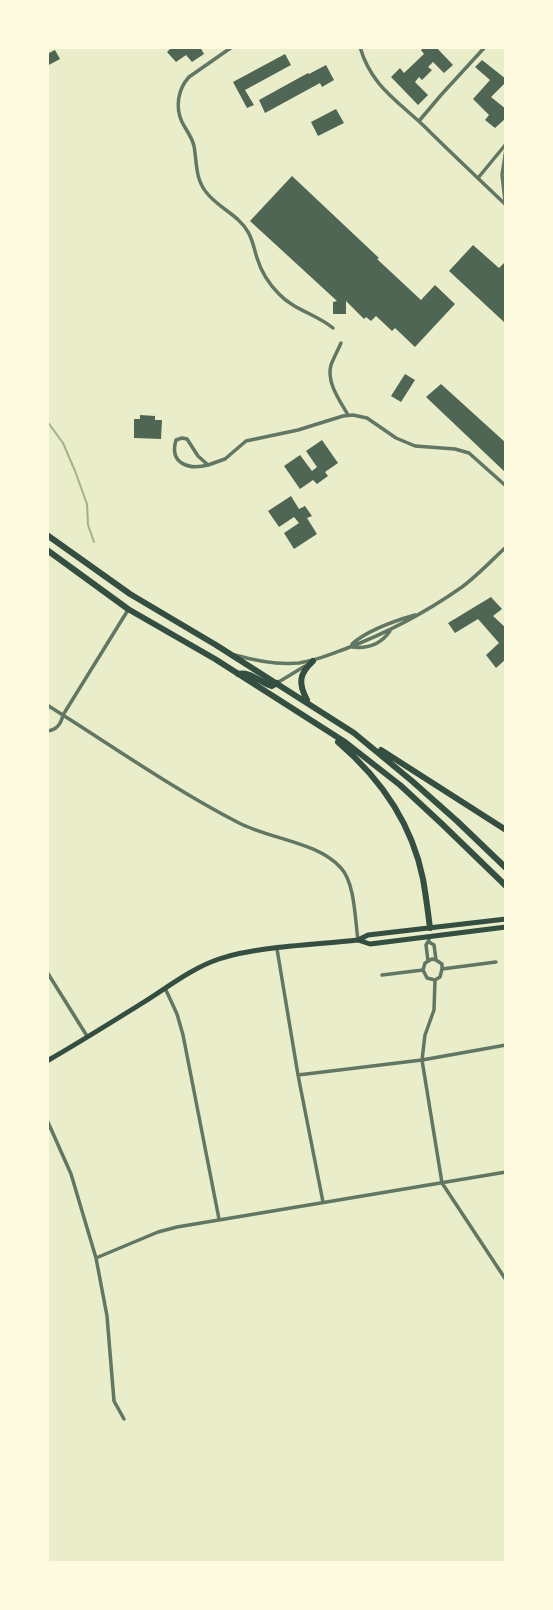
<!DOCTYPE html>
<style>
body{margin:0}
#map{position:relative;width:553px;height:1610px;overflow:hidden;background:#e9edc9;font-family:"Sofia Sans Condensed",sans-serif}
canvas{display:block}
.frame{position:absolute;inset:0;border:49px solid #fefae0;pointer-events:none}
</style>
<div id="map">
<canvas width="553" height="1610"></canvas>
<div class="frame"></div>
</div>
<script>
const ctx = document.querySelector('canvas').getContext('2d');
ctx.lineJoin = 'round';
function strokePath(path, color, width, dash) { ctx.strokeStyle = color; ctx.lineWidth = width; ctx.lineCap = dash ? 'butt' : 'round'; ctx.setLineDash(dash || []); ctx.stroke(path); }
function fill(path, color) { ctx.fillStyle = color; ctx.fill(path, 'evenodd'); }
strokePath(new Path2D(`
 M47 421 63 443 75 471 87 504 88 525 94 542`), '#a3b18a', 2);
fill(new Path2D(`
 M172 47H200L204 54 192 62 186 55 176 62 167 52Z
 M424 47H436L453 65 444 73 433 62 428 67 432 70 422 80 419 77 415 82 428 95 418 105 391 77 400 68 404 73 424 54 421 50Z
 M55 50 60 59 47 66V54Z
 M285 54 291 65 245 90 254 105 247 108 233 82Z
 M482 60 506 79V82L491 97 506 109V118L495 128 485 120 489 115 473 99 490 80 475 67Z
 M326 65 334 80 322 87 320 83 265 113 259 100 308 73 309 74Z
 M336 109 344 123 318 136 311 122Z
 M292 176 379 258 377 259 421 300 435 285 455 304 415 347 395 328 392 331 376 316 371 321 366 317 364 319 346 301V314H333V302L337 301 250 221Z
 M473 245 499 268 506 261V320L504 322 449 271Z
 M405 374 415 380 401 402 391 396Z
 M441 384 506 443V473L426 397Z
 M140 415 155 416V420H162L161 439 134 438V419H140Z
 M322 440 338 463 325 472 328 476 317 484 313 480 300 489 284 466 300 455 312 471 317 467 306 451Z
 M291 496 299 509 305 506 312 516 307 518 317 534 294 549 284 533 299 523 294 517 279 527 268 511Z
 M491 597 502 609 493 616 506 628V659L496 668 486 655 499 643 478 619 455 633 448 623Z`), '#4f6655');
strokePath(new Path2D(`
 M232 47 189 77C178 89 175 107 182 122 186 130 192 137 194 146 197 162 195 178 206 192 218 208 239 215 248 232 253 240 254 249 257 258 261 271 269 284 279 294 294 310 316 314 333 328
 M360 47C371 86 398 101 425 127 451 153 478 178 504 203
 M419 121 441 95 485 47
 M506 149 502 175 506 209
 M478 178 506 144
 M341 343C338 350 334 357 331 365 326 382 340 401 348 415
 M208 465C189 470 169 464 176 440L182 438 187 439 198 456 208 465 225 459 246 441 298 430 343 416 353 415 367 418 396 438 415 446 455 449 469 453 506 486
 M352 644C368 630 394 621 415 615
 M352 647C368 649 381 644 390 631
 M235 655C256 661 277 665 299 663 315 661 329 655 345 649 387 633 425 613 462 587 478 575 492 560 506 547
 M277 683 305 666
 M47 705C111 745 173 789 239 823 270 839 318 842 341 868 355 883 355 920 358 940
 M47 731C57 730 61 724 63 715L128 610
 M429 942 434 945 436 960 442 964V969L440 977 435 980 427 978 423 970 425 963 432 959 436 960
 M277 949 298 1075 323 1202
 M428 961 426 945 429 940
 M442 969 496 962
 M47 972 87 1036
 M382 975 423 970
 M435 980 434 1010 425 1035 422 1060 442 1183 506 1280
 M165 988 177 1014 183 1035 219 1219
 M298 1075 422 1060 506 1045
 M47 1120 71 1174 96 1258 107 1316 114 1401 124 1419
 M96 1258 158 1232 177 1227 506 1172`), '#617663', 3.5);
strokePath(new Path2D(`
 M358 940 370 944 506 927
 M47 1061C80 1042 112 1022 144 1002 168 987 192 968 219 959 259 946 315 945 358 940L368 935 506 919`), '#344e41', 5);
strokePath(new Path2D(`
 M47 535 130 594 216 645 354 733 412 781 457 821 506 868
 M47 550 128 609 215 659 345 742 400 785 442 824 506 886
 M238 674C251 671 260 683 272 686L277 683
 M307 700C298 683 299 674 313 661
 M338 742C380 778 412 824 423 879 426 896 428 912 430 928
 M381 750 506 830`), '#344e41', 6);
</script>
